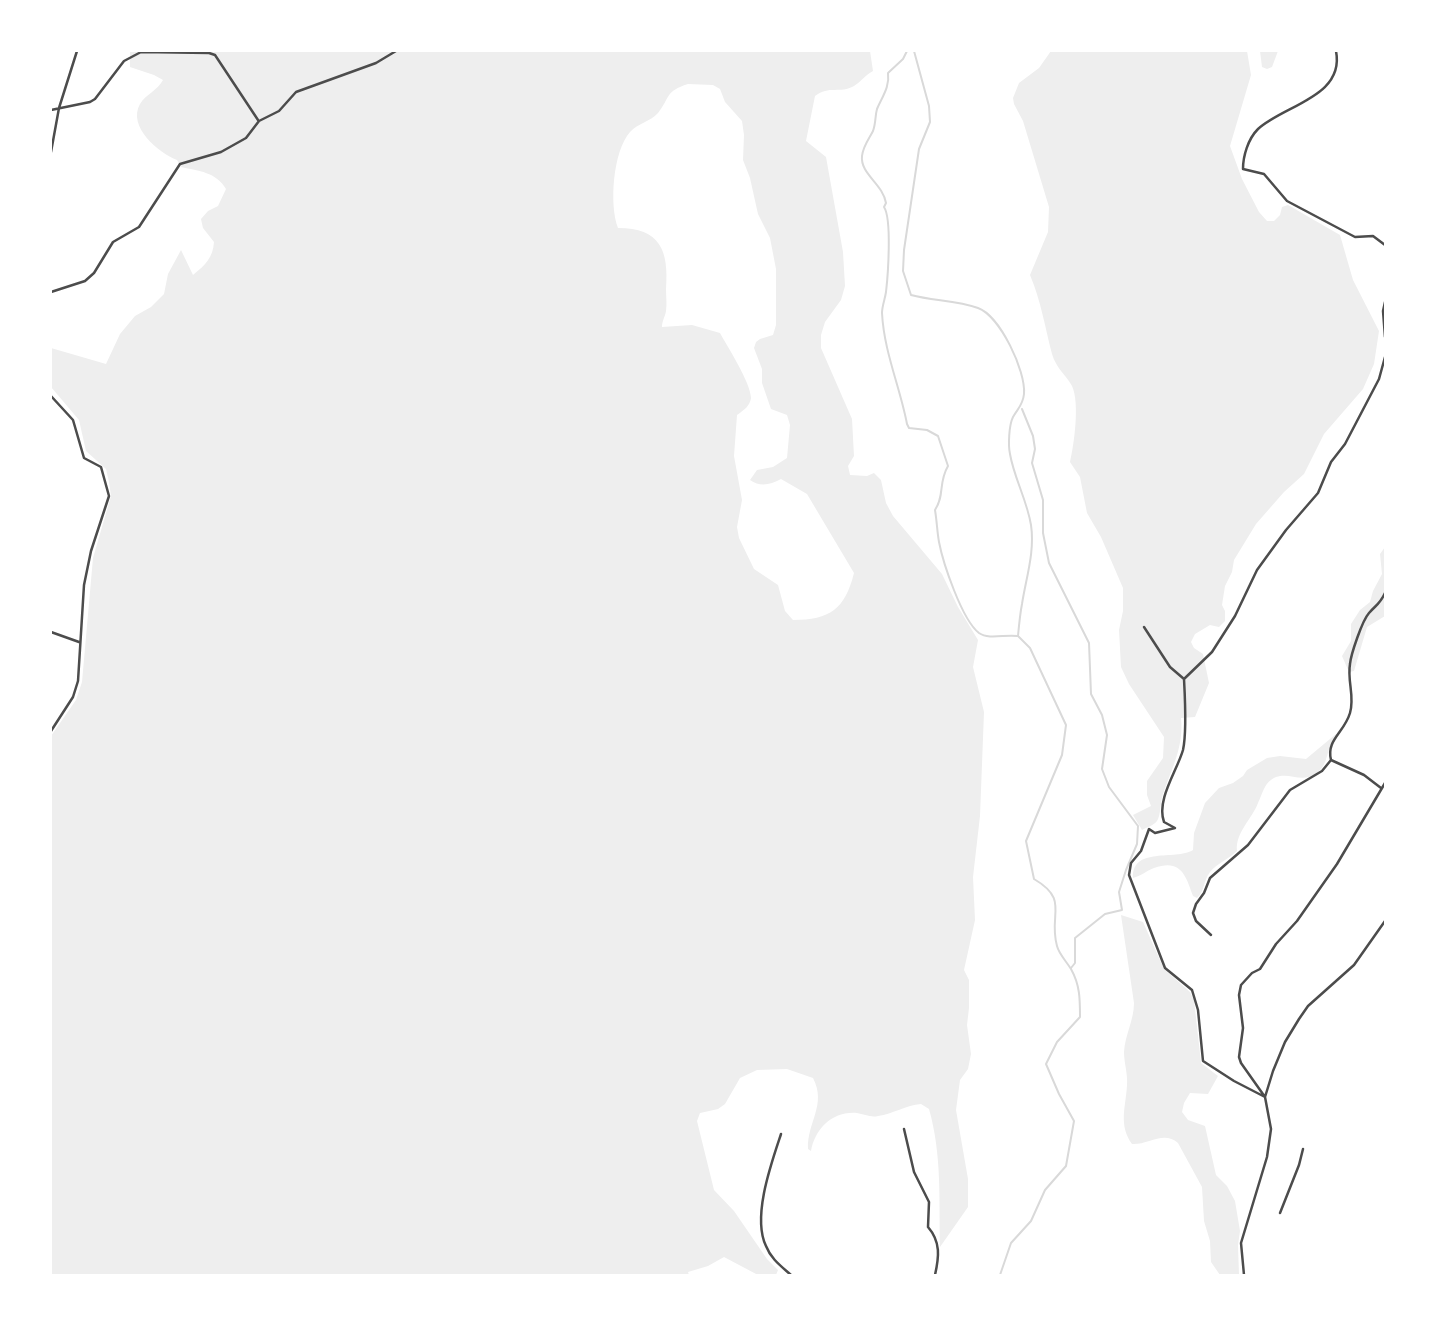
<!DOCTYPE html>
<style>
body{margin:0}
#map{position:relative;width:1436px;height:1326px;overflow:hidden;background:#fff;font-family:Commissioner,sans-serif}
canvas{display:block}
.frame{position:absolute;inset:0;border:52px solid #fff;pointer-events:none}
</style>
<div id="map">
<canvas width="1436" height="1326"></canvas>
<div class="frame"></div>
</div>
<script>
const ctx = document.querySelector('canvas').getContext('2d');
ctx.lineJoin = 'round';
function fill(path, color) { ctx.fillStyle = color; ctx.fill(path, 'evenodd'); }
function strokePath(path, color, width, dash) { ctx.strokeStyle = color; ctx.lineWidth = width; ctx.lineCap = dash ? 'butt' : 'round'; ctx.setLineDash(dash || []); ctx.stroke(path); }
fill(new Path2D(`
 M130 51H870L873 71C865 75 861 82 854 86 840 94 829 85 815 96L806 141 826 157 843 252 845 286 841 300 825 322 821 335V348L852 419 854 456 848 466 850 475 867 476 874 473 881 480 886 503 893 516 942 574 958 607 978 640 973 667 984 712 980 816 973 877 975 920 964 970 969 980V1008L967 1025 971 1054 968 1069 960 1080 956 1110 968 1179V1207L940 1247C939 1200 942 1155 929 1109L921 1104C906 1105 893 1114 878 1116 871 1118 864 1114 857 1113 832 1111 815 1129 811 1151L808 1149C807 1122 827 1105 813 1078L787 1069 757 1070 740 1078 725 1104 718 1109 700 1113 697 1121 714 1190 734 1211 767 1259 778 1270 776 1275H758L724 1257 708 1266 688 1272 689 1275H51V736L76 700 82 682 93 558 111 496 109 482 106 469 86 451 79 420 51 387V348L106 364 120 334 135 316 151 307 164 294 168 274 181 250 193 275C205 265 213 258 214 242L203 228 201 219 208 211 218 206 226 189C216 172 199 171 181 167L177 160C159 153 127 127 140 104 146 94 157 91 163 80L154 75 130 67ZM688 84 713 85 720 89 725 102 742 121 744 135 743 160 750 178 758 214 770 238 776 269V325L773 335 760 339 756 342 754 348 762 369V383L771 409 787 415 790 425 787 458 773 467 757 470 750 480C760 487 770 485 781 479L807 494 854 573C845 609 830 620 793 620L785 611 778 585 754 569 739 538 737 527 742 500 734 456 737 415C744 410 750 406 751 398 751 383 727 346 720 333L692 325 662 327C662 321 665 317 666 311 667 304 666 296 666 289 669 250 660 228 618 228 609 205 613 151 630 132 638 123 650 122 658 113 670 98 665 91 688 84Z
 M1051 51H1247L1251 75 1230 146 1242 179 1259 212 1267 221H1274L1280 215 1282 207 1288 205 1340 235 1353 280 1379 331 1374 364 1363 389 1324 434 1304 474 1284 492 1256 524 1234 560 1232 572 1225 586 1222 605 1225 611V621L1219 627 1210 625 1195 634 1191 642 1194 648 1203 654 1209 683 1195 717 1181 718C1184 746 1172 768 1163 794 1160 802 1161 815 1157 821 1153 826 1147 827 1142 830L1133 815 1151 806 1147 795V781L1163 758 1164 737 1129 684 1121 667 1119 630 1123 611V588L1101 537 1087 513 1080 477 1070 462C1074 445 1080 403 1072 386 1066 375 1056 368 1052 354 1045 327 1041 301 1030 275L1048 232 1049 207 1023 121 1014 104 1013 98 1019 83 1039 68Z
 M1260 51H1278L1272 67 1267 69 1262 67Z
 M1385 547V616L1367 627 1354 671 1349 672 1342 656 1351 641V624L1360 610 1370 602 1373 591 1382 574 1380 554Z
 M1336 734 1337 736C1325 747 1330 763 1317 773 1301 784 1291 772 1276 777 1264 782 1263 793 1258 803 1252 819 1235 833 1237 851 1229 859 1216 864 1210 872 1203 881 1205 891 1197 898L1193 896C1186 876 1181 858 1154 868 1146 871 1141 876 1133 878 1132 846 1175 861 1193 850L1194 833 1205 803 1219 788 1233 783 1243 776 1247 770 1267 758 1280 756 1306 759Z
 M1121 915 1143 922 1164 969 1190 992 1194 1000 1201 1063 1218 1076 1208 1094 1190 1093 1184 1103 1182 1112 1188 1120 1205 1126 1216 1175 1227 1186 1235 1201 1240 1231 1238 1245 1239 1275H1220L1211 1262 1210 1241 1204 1221 1202 1187 1178 1143C1164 1130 1148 1145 1132 1144 1118 1125 1126 1106 1127 1085 1128 1074 1124 1063 1124 1052 1125 1035 1134 1020 1134 1003Z`), '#eee');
strokePath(new Path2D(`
 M907 51 903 59 888 73C890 87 882 97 877 109 875 116 876 123 873 131 869 139 863 146 862 156 860 174 883 184 886 203L884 207C892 219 888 275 886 292 885 299 882 306 882 313 884 352 900 387 907 424L909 428 927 430 938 436 948 466C938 483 945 495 935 510 937 522 937 531 939 542 943 563 962 620 979 633 989 640 1006 634 1017 636
 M914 51 929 106 930 122 919 149 904 250 903 271 911 295C933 301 956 300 978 308 1000 316 1026 371 1024 394 1023 405 1018 408 1013 417 1009 425 1008 445 1010 454 1014 478 1027 500 1031 525 1035 552 1026 578 1022 604 1020 614 1019 625 1018 636L1030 648 1066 725 1062 755 1026 841 1034 879C1070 900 1048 914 1057 946 1059 954 1066 961 1071 969 1080 985 1080 999 1080 1017L1057 1042 1046 1064 1059 1094 1074 1121 1066 1166 1045 1190 1031 1221 1011 1243 1000 1275
 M1022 409 1033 436 1035 449 1032 463 1043 500V533L1049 563 1089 643 1091 694 1102 715 1107 735 1102 769 1109 787 1138 826 1137 844 1126 870 1119 892 1122 910 1105 914 1075 938V963L1071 968`), '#d9d9d9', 2);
strokePath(new Path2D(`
 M1336 51C1345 97 1284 105 1258 129 1248 139 1243 156 1243 169L1264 174 1287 201 1355 237 1373 236 1385 245
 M51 110 90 102 95 99 124 61 141 52 209 53 215 55 258 120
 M51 152 59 108 77 51
 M51 292 85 281 94 273 113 242 139 227 180 164 221 152 246 138 259 121 279 111 296 92 376 63 396 51
 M1385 302 1383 311 1385 337
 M51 396 73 420 84 458 101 467 109 496 91 551 84 585 78 681 73 697 51 731
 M1144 627 1170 667 1184 679C1185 698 1187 732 1183 750 1177 771 1156 800 1164 822L1175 828 1155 833 1149 829 1141 851 1131 863 1129 875 1165 968 1192 990 1198 1010 1203 1061 1234 1081 1265 1097
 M51 632 79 642
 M1184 679 1212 652 1235 616 1257 570 1286 530 1318 493 1331 462 1345 444 1379 379 1385 357
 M1381 788 1364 775 1331 760C1326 740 1344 733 1350 713 1355 696 1347 681 1350 664 1351 654 1362 621 1369 613 1376 605 1380 604 1385 593
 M1211 935 1196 921 1193 913 1196 904 1204 893 1210 878 1248 845 1290 790 1322 771 1331 760
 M1265 1097 1241 1063 1239 1057 1243 1028 1239 995 1241 985 1252 973 1260 969 1276 944 1297 921 1337 864 1385 783
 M904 1129 914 1172 929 1202 928 1227C941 1242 939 1257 935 1275
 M781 1134C771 1164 752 1217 766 1246 771 1259 781 1266 791 1275
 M1280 1213 1299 1165 1303 1149
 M1244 1275 1241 1243 1267 1157 1271 1129 1265 1097 1273 1071 1285 1042 1299 1019 1308 1006 1354 965 1385 921`), '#4c4c4c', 2.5);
</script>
